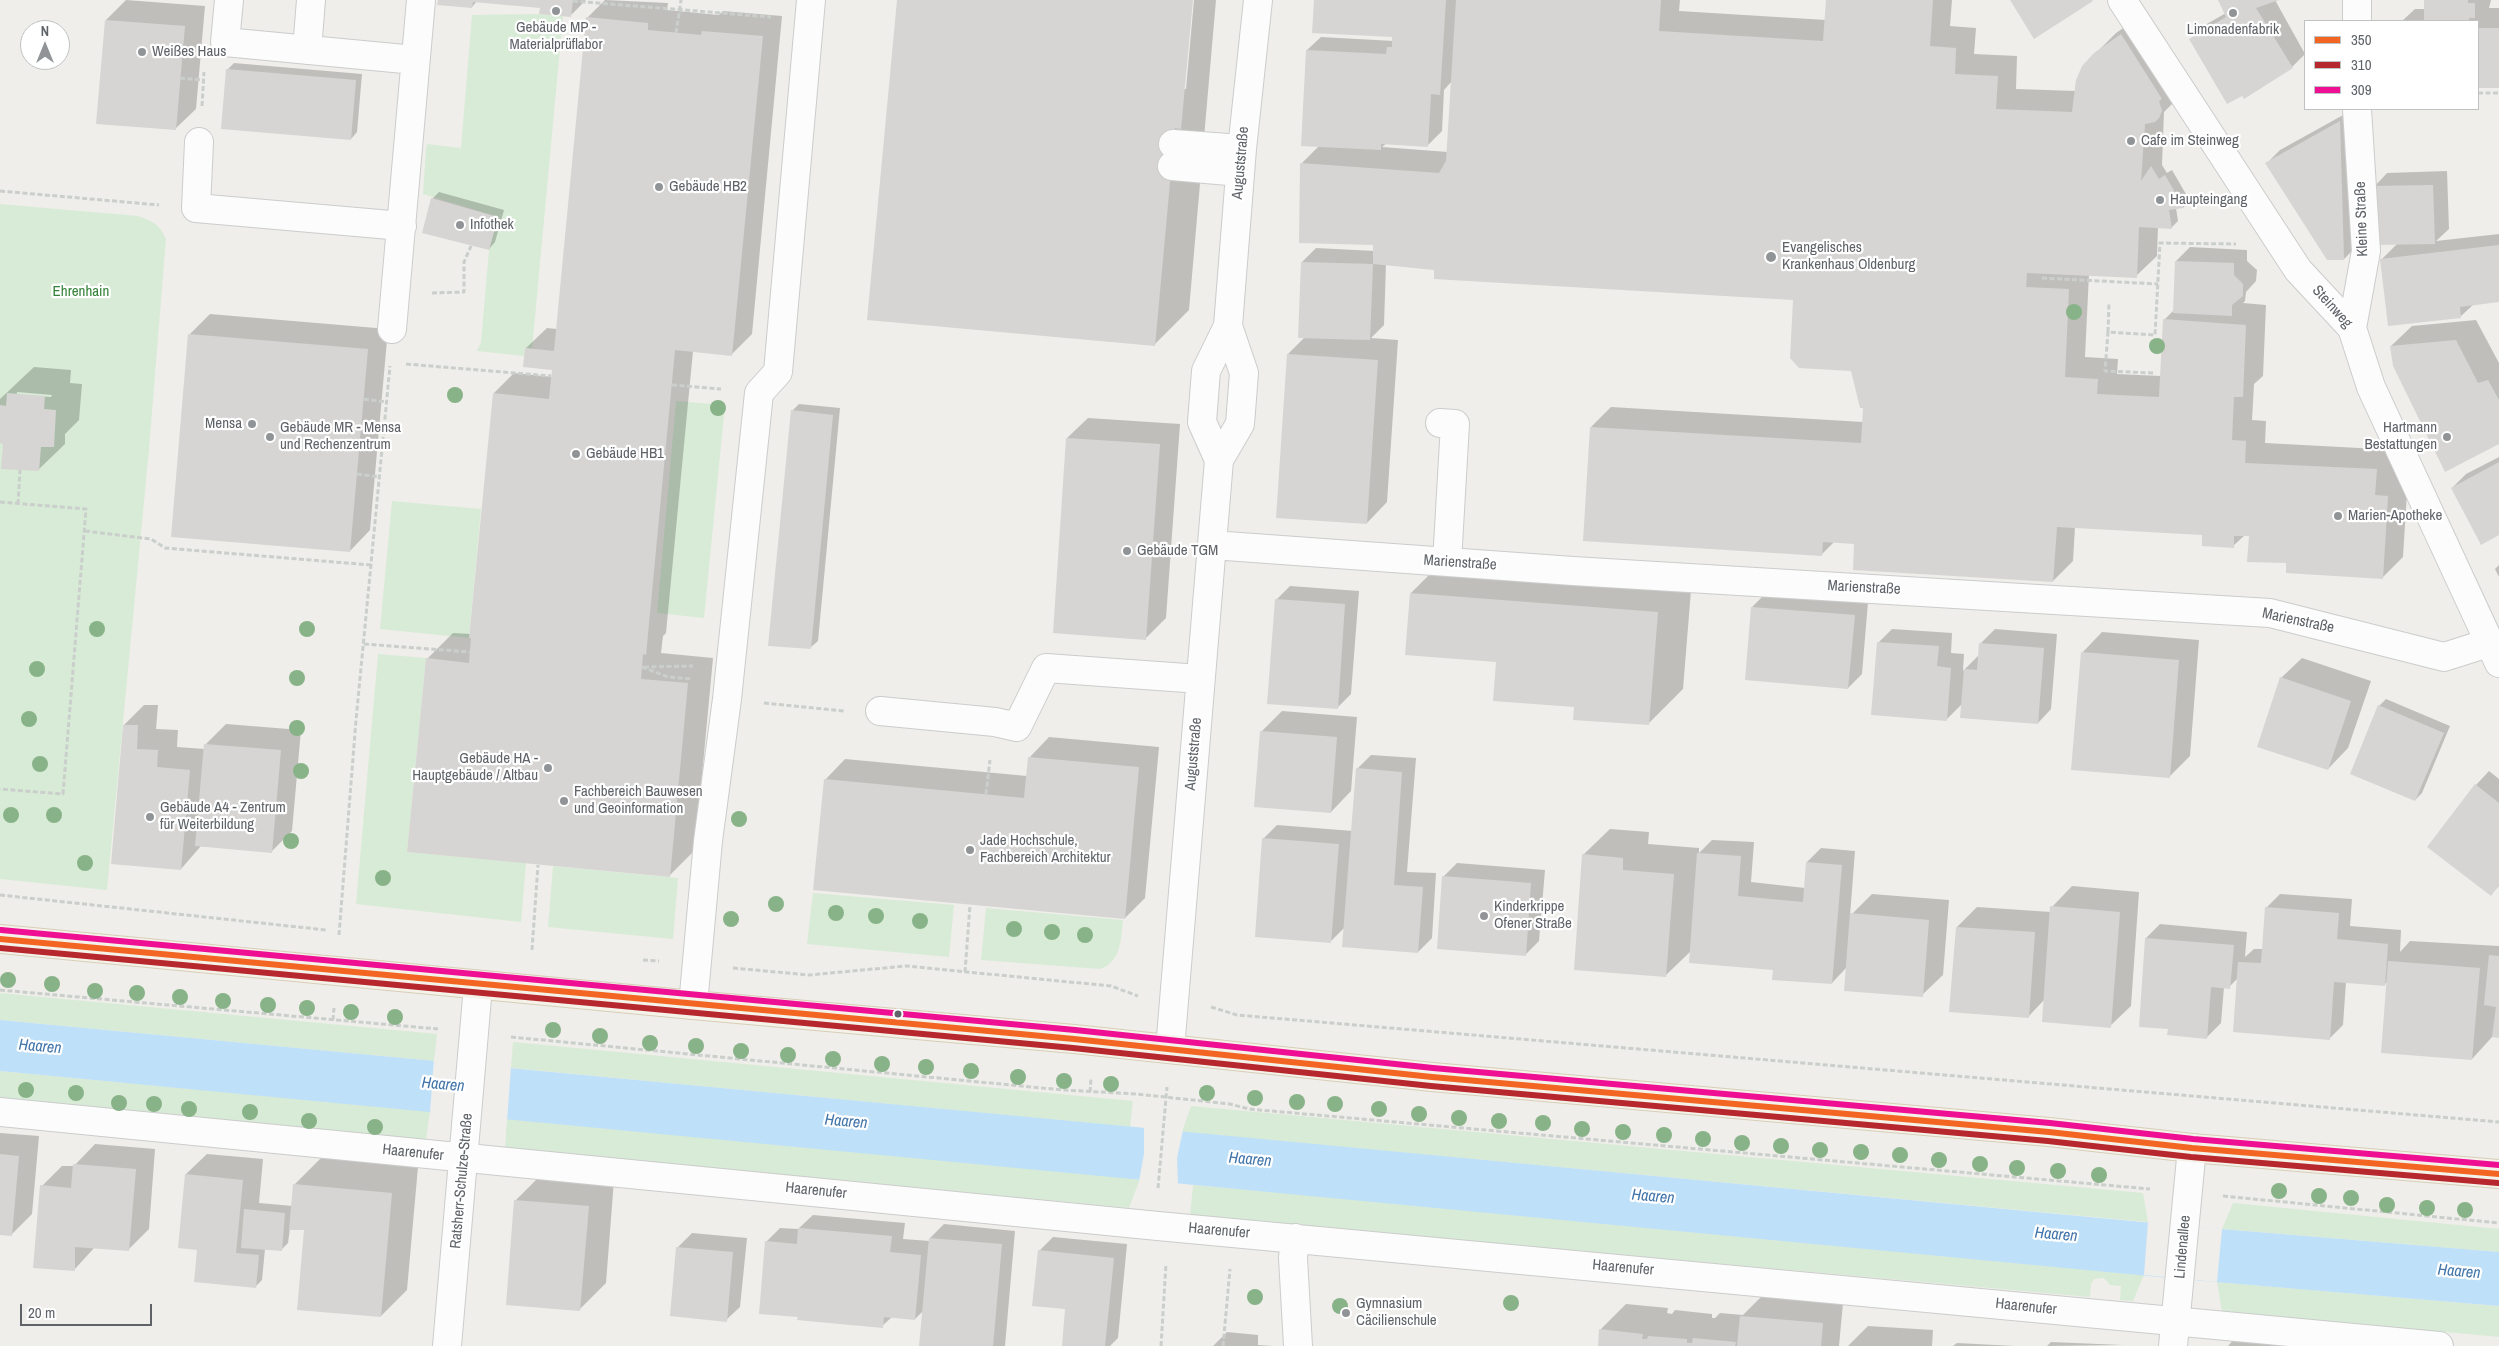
<!DOCTYPE html>
<meta charset="utf-8">
<style>
body{margin:0}
#map{position:relative;width:2499px;height:1346px;overflow:hidden;background:#efeeea;font-family:"Archivo Narrow",sans-serif}
canvas{display:block}
.legend{position:absolute;left:2304px;top:20px;width:175px;height:90px;box-sizing:border-box;background:#fff;border:1px solid #bfc1c3;margin:0;padding:6px 9px;list-style:none;font-size:15px;color:#5f6368}
.legend li{display:flex;align-items:center;gap:10px;height:25px}
.legend b{width:25px;border:1px solid #bfc1c3}
.north{position:absolute;left:20px;top:20px;width:50px;height:50px;box-sizing:border-box;background:#fff;border:1px solid #bfc1c3;border-radius:50%;rotate:0deg;font-size:14px;font-weight:700;line-height:20px;text-align:center;color:#5f6368}
.north::after{content:'';display:block;margin:auto;width:18px;height:22px;background:#919496;clip-path:polygon(50% 0,100% 100%,50% 72%,0 100%)}
.scale{position:absolute;left:20px;top:1304px;width:132px;height:22px;box-sizing:border-box;border:2px solid #5f6368;border-top:0;padding-left:6px;font-size:15px;line-height:18px;white-space:nowrap;color:#5f6368;-webkit-text-stroke:4px #fff;paint-order:stroke}
</style>
<div id="map">
<canvas width="2499" height="1346"></canvas>
<ul class="legend">
<li><b style="height:6px;background:#f26522"></b>350</li>
<li><b style="height:6px;background:#b7282e"></b>310</li>
<li><b style="height:6px;background:#ee0f93"></b>309</li>
</ul>
<div class="north">N</div>
<div class="scale">20 m</div>
</div>
<script>
const ctx = document.querySelector('canvas').getContext('2d');
ctx.lineJoin = 'round';
function fill(path, color) { ctx.fillStyle = color; ctx.fill(path, 'evenodd'); }
function strokePath(path, color, width, dash) { ctx.strokeStyle = color; ctx.lineWidth = width; ctx.lineCap = dash ? 'butt' : 'round'; ctx.setLineDash(dash || []); ctx.stroke(path); }
function drawText(font, color, halo, rows, align = 'center') {
  ctx.font = font + ' "Archivo Narrow",sans-serif'; ctx.lineWidth = 4.5; ctx.setLineDash([]); ctx.textBaseline = 'middle'; ctx.strokeStyle = halo; ctx.fillStyle = color; for (const [text, x, y, turn = 0] of rows) {
    ctx.save(); ctx.translate(x, y); ctx.rotate((+turn || 0) * Math.PI / 180); ctx.textAlign = isNaN(turn) ? turn : align; if (halo) ctx.strokeText(text, 0, 0); ctx.fillText(text, 0, 0); ctx.restore();
  }
}
fill(new Path2D(`
 M539 14 563 16 532 349 525 348 524 356 477 351 481 342 489 250 498 217 423 194 426 149 427 144 461 148 472 15Z
 M0 204 138 216C153 221 160 225 166 239L149 449 107 890 0 879Z
 M676 401 725 405 704 618 657 613Z
 M392 501 481 509 469 638 380 629Z
 M378 654 426 658 407 852 526 863 521 922 356 904Z
 M553 866 678 878 673 939 548 927Z
 M813 893 954 905 949 957 807 944Z
 M986 908 1123 920C1121 939 1121 962 1100 969L981 960Z
 M0 993 437 1034 434 1061 0 1020Z
 M513 1042 1133 1101 1130 1127 511 1068Z
 M0 1071 430 1111 426 1140 0 1099Z
 M1191 1106 2143 1193 2148 1222 1182 1132Z
 M507 1119 1140 1179 1129 1208 505 1148Z
 M1193 1185 1275 1192 2144 1275 2133 1301 2120 1300 2121 1286 2110 1285 2104 1278 2094 1279 2091 1284 2090 1297 1190 1216Z
 M2233 1203 2499 1229V1252L2222 1229Z
 M2217 1282 2499 1306V1337L2222 1311Z`), '#d8ebd6');
fill(new Path2D(`
 M0 1020 2185 1226 2499 1252V1306L2180 1279 0 1071Z`), '#bfe0f9');
fill(new Path2D(`
 M434 1058 511 1066 507 1122 430 1113Z
 M1144 1126 1183 1130 1177 1158 1178 1185 1139 1181 1144 1154Z
 M2148 1222 2222 1229 2217 1282 2144 1275Z`), '#efeeea');
fill(new Path2D(`
 M126 0 205 6 196 109 175 129 106 20Z
 M439 0H586L571 15 541 7 477 1 472 7Z
 M605 0 668 3 667 10 719 15 723 11 782 16 752 334 731 355 693 351 666 633 663 636 661 653 713 658 695 850 669 876 427 659 453 633 471 634 494 393 514 373 553 377 554 369 526 348 547 328 557 329 587 18Z
 M898 0H1192L1183 89H1186L1194 0H1216L1189 310 1154 345Z
 M1315 0H1680L1679 11 1826 20 1827 0H1952L1950 26 1976 28 1974 54 2017 56 2016 89 2076 91 2095 54 2116 33 2142 15 2179 97 2164 112 2162 165 2167 173 2172 170 2190 201 2184 207 2176 208 2178 221 2171 228 2158 227 2157 256 2136 276 2089 274 2085 357 2118 359 2117 374 2161 376 2164 320 2174 310 2176 261 2190 247 2247 250V261L2257 270 2256 281 2246 292 2245 301 2243 303 2266 305 2263 376 2254 384 2252 420 2266 421 2265 443 2397 450 2395 475 2408 476 2403 557 2383 577 2288 562 2250 535H2245L2233 546 2203 534 2075 527 2073 561 2053 581 1856 543 1835 541 1822 554 1591 427 1611 407 1863 422 1864 407 1852 369 1794 299 1386 264 1384 325 1371 338 1398 340 1387 502 1367 523 1288 354 1305 337 1302 262 1316 248 1375 251V243L1302 163 1319 146 1307 50 1321 37 1394 41V36ZM1452 81 1448 152 1382 147 1387 143 1428 145 1442 131 1444 90Z
 M2220 0H2275L2305 54 2292 67 2191 39 2205 25 2226 13Z
 M2425 0H2491L2489 8H2499V87H2478V21H2402L2415 9H2425Z
 M234 63 362 74 357 132 351 139 227 70Z
 M2354 109 2358 245 2344 259 2266 164 2280 150Z
 M2447 171 2449 229 2436 241 2499 234V300L2474 304 2461 316 2381 260 2397 244 2374 187 2387 173Z
 M439 192 504 210 495 242 489 249 432 199Z
 M210 314 388 329 370 530 350 551 190 334Z
 M2476 320 2499 363V443L2391 346 2412 326Z
 M34 367 71 370 70 383 82 384 79 420 65 434V444L38 470 4 442H0V399ZM17 392 52 395 51 397 17 395Z
 M799 404 840 408 818 641 811 647 793 410Z
 M1088 418 1180 424 1166 618 1146 638 1067 438Z
 M2499 457V534L2452 488 2466 474Z
 M1446 558 1692 578 1683 689 1648 724 1575 706 1498 661 1411 593Z
 M2499 565V577L2495 569Z
 M1290 586 1359 591 1351 694 1337 708 1276 600Z
 M1766 593 1868 602 1862 674 1848 688 1752 607Z
 M1892 629 1952 633 1951 653 1964 654 1963 671 1979 655 1981 643 1995 629 2057 634 2051 709 2038 723 1962 704 1946 720 1878 643Z
 M2102 632 2199 640 2190 756 2170 776 2082 653Z
 M2302 658 2371 681 2348 748 2328 769 2281 678Z
 M2386 699 2450 726 2422 793 2415 800 2379 706Z
 M144 705H158L156 729 178 730 177 747 205 749 206 744 226 724 301 730 292 831 271 852 201 846 181 869 124 725Z
 M1282 711 1357 717 1351 791 1331 812 1261 732Z
 M1049 737 1159 747 1145 898 1125 918 825 780 845 759 1027 776 1029 758Z
 M1371 755 1416 758 1407 872 1436 873 1432 938 1418 952 1345 927 1330 942 1263 839 1277 825 1353 831 1357 769Z
 M2489 771 2499 779V886L2491 894 2476 785Z
 M1610 829 1649 832 1648 844 1699 848V853L1712 840 1754 842 1751 882 1805 888 1807 862 1821 848 1855 851 1850 916 1872 894 1949 900 1943 975 1922 995 1847 967 1832 983 1691 951 1666 975 1583 855Z
 M1457 863 1545 870 1539 941 1525 955 1443 877Z
 M2072 886 2139 892 2131 1006 2110 1026 2044 1000 2028 1017 1957 927 1977 907 2051 912 2052 907Z
 M2280 894 2352 899 2350 926 2401 930 2400 952 2410 941 2499 946V1036H2493L2472 1059 2388 981 2384 985 2346 982 2343 1025 2329 1039 2238 978 2229 987H2224L2221 1023 2207 1037 2169 1028 2146 938 2160 924 2247 932 2245 957 2254 949H2263L2266 908Z
 M0 1133 39 1136 32 1214 12 1234 0 1233Z
 M95 1144 155 1149 149 1229 128 1250 95 1247 74 1270 42 1186 62 1166H74Z
 M207 1154 263 1159 259 1203 293 1206 295 1184 321 1158 418 1167 407 1290 381 1316 305 1229 290 1228 288 1243 281 1250 265 1249 262 1280 255 1287 199 1249 186 1174Z
 M541 1175 614 1180 606 1283 580 1309 515 1201Z
 M813 1215 905 1223 903 1239 930 1241V1238L944 1224 1015 1231 1005 1346H921L924 1310 915 1319 892 1317 882 1326 799 1316 766 1242 780 1228 798 1229Z
 M692 1233 747 1238 740 1307 726 1320 678 1247Z
 M1053 1237 1127 1244 1118 1338 1110 1346H1063L1067 1308 1039 1251Z
 M1762 1296 1843 1303 1839 1346H1599L1600 1330 1626 1304 1668 1308 1667 1313 1672 1314 1675 1310 1712 1314V1318H1715L1720 1313 1743 1315Z
 M1868 1326 1933 1330 1932 1346H1848Z
 M1227 1332 1258 1335V1345L1274 1346H1213Z
 M2234 1339 2315 1346H2228Z
 M2051 1342 2123 1345 2047 1346Z
 M1957 1343 2015 1346H1953Z`), '#0003');
fill(new Path2D(`
 M438 0H573L571 17 539 14 540 8 473 2 472 8 437 5Z
 M897 0H1193L1181 129 1175 128 1155 346 867 320Z
 M1314 0H1446L1440 95 1431 94 1428 147 1381 144V150L1301 146 1306 50 1386 54 1387 47H1392V37L1312 33Z
 M1456 0H1661L1659 31 1823 41 1826 0H1933L1930 46 1956 48 1955 74 1998 76 1996 109 2072 112 2076 80 2082 66 2094 53 2121 34 2162 99 2159 101 2162 111 2159 118 2155 122 2145 124 2141 181 2151 166 2159 179 2165 175 2184 208 2169 210 2172 229 2139 227 2137 278 2027 273 2026 287 2069 289 2065 377 2098 379 2097 394 2159 397 2163 319 2246 325 2243 397H2234L2232 440 2246 441 2245 463 2377 469 2375 495 2388 496 2383 579 2286 573V563L2247 562 2249 536H2234V548L2202 546V535L2057 527 2053 582 1853 570 1854 544 1823 542 1822 556 1583 541 1590 427 1861 443 1863 408H1860L1851 371 1799 368 1790 358 1793 300 1434 279V270L1373 264V245L1299 243 1300 163 1439 173 1446 161Z
 M2010 0H2092L2093 1 2034 39Z
 M2218 0H2279L2256 8 2293 68 2244 99 2242 96 2227 104 2189 39 2226 17Z
 M2424 0H2468V3H2475V18H2469V21H2424Z
 M586 17 648 23V30L701 35 702 31 763 36 732 356 675 350 646 655 643 654 641 679 688 683 670 877 407 852 426 658 469 663 471 638H469L493 393 549 399 552 370 523 367 525 348 554 351Z
 M105 20 185 26 176 130 96 124Z
 M2478 28H2499V88H2478Z
 M226 69 356 80 351 140 221 129Z
 M2340 121 2344 260H2327L2265 163Z
 M2433 185 2435 244 2374 245 2372 186Z
 M431 198 498 217 489 250 422 233Z
 M2499 245V302L2460 307 2461 318 2388 326 2380 259Z
 M2175 261 2234 263V275L2243 284V296L2232 305V316L2173 313Z
 M1301 262 1373 264 1370 340 1298 338Z
 M188 334 368 349 350 552 171 537Z
 M2456 340 2478 383 2488 380 2499 400V444L2445 472 2393 366 2390 346Z
 M1287 354 1378 360 1367 524 1276 518Z
 M7 393 45 396 44 409 56 410 54 447H41L39 471 1 469 3 444 0 443V405L6 406Z
 M791 410 833 415 811 649 768 646Z
 M1066 438 1160 444 1146 640 1053 633Z
 M2499 462V535L2481 545 2451 488Z
 M1410 593 1658 612 1649 725 1573 720 1574 707 1493 701 1496 662 1405 655Z
 M1275 599 1345 604 1338 709 1267 704Z
 M1751 607 1855 615 1848 689 1745 680Z
 M1877 642 1939 646 1937 666 1951 668 1947 721 1871 715Z
 M1979 643 2044 648 2038 724 1960 718 1964 669 1977 670Z
 M2081 652 2179 660 2170 778 2071 770Z
 M2280 677 2351 701 2328 770 2257 747Z
 M2378 705 2444 733 2415 801 2350 774Z
 M123 725H138L137 749 158 750 157 767 190 770 181 870 111 864Z
 M1260 731 1337 737 1331 813 1254 807Z
 M204 744 281 750 272 853 195 846Z
 M1028 757 1139 767 1125 919 813 890 824 779 1024 798Z
 M1356 768 1402 772 1394 885 1423 887 1418 953 1342 947Z
 M2475 784 2499 803V885L2491 896 2427 847Z
 M1262 838 1339 844 1331 943 1255 937Z
 M1697 853 1741 856 1738 896 1803 902 1806 862 1842 865 1832 984 1772 980 1773 970 1689 963Z
 M1582 854 1623 858V870L1674 874 1666 977 1574 970Z
 M1442 876 1531 883 1526 956 1437 949Z
 M2050 906 2120 912 2111 1028 2042 1022Z
 M2265 907 2339 913 2337 939 2388 944 2385 986 2334 982 2330 1040 2233 1032 2238 962 2261 963Z
 M1850 913 1929 920 1923 997 1844 991Z
 M1956 927 2035 932 2029 1018 1949 1012Z
 M2145 938 2234 945 2230 989 2211 987 2207 1039 2167 1035 2168 1029 2139 1027Z
 M2489 955 2499 956V1038L2492 1037 2496 1007 2484 1005Z
 M2388 961 2480 968 2472 1060 2381 1053Z
 M0 1154 19 1156 12 1236 0 1235Z
 M73 1164 136 1169 129 1251 75 1247V1271L33 1268 40 1185 71 1188Z
 M185 1174 243 1180 236 1253 259 1255 256 1288 194 1282 197 1250 178 1248Z
 M293 1184 392 1193 381 1317 297 1310 304 1230H289Z
 M514 1200 589 1206 580 1311 506 1305Z
 M244 1209 285 1213 282 1251 241 1248Z
 M798 1228 892 1236 890 1252 921 1255 915 1320 884 1317 883 1328 797 1320 798 1317 759 1314 765 1241 797 1244Z
 M929 1238 1002 1244 993 1346H919Z
 M676 1247 733 1252 727 1322 670 1316Z
 M1038 1250 1114 1258 1105 1346H1062L1065 1309 1032 1306Z
 M1740 1316 1823 1323 1821 1346H1737Z
 M1599 1329 1643 1334 1642 1339H1647L1648 1336 1687 1339V1343H1692L1693 1338 1736 1342 1735 1346H1598Z`), '#d6d5d3');
const minor = new Path2D(`
 M229 0 225 42 415 60
 M2122 0 2298 270 2352 328 2371 387 2499 663
 M2357 21V0
 M307 50 311 0
 M199 142 196 208 402 226
 M1173 144 1242 149
 M1172 166 1240 172
 M2352 328 2366 251 2357 109
 M392 329 421 0
 M1440 423 1455 424 1447 562
 M1219 460 1202 422 1206 371 1228 326 1242 149 1258 0
 M1212 545 1573 571 2270 613 2444 657 2488 643
 M880 711 995 722 1017 727 1046 668 1200 679
 M693 1005 708 841 727 699 759 393 778 372 811 0
 M1170 1049 1219 460 1240 424 1244 373 1228 326
 M0 1112 1158 1226 2439 1346
 M1295 1238 1293 1258 1298 1346
 M447 1346 478 986
 M2173 1346 2192 1148`);
const major = new Path2D(`
 M0 939 693 1005 1074 1039 1432 1077 2049 1132 2192 1148 2499 1174`);
strokePath(minor, '#cbcccc', 30);
strokePath(major, '#d7ceb8', 30);
strokePath(new Path2D(`
 M573 1 771 17
 M676 33 681 0
 M180 78 203 80
 M2478 93H2499
 M202 106 204 72
 M0 191 159 205
 M2042 278 2158 284
 M432 293 464 292V262L471 246
 M2108 332 2109 302
 M406 364 551 376
 M2153 373 2105 371 2108 332 2155 335 2160 243 2236 244
 M672 385 721 389
 M364 399 387 402
 M357 474 380 477
 M0 502 86 509 63 794 0 789
 M18 504 20 470
 M85 531 151 539 165 548 371 565
 M364 644 470 652
 M642 667 668 677 692 679
 M644 667 693 666
 M764 703 844 711
 M986 794 990 760
 M0 895 326 930
 M339 935 356 720 390 366
 M532 950 538 865
 M643 960 659 961
 M733 968 809 975 906 966 1111 986 1138 996
 M965 972 970 905
 M0 990 438 1029
 M1211 1007 1237 1015 2499 1122
 M333 1020 334 1008
 M511 1037 1063 1090 1137 1094 1230 1104 1249 1109 2150 1189
 M1090 1092 1091 1078
 M1158 1188 1167 1087
 M2223 1196 2499 1223
 M1161 1346 1166 1264
 M1223 1346 1230 1269`), '#cacfcc', 3, [5, 2.5]);
strokePath(minor, '#fdfcfc', 28);
strokePath(major, '#f4f2e9', 28);
strokePath(new Path2D(`
 M0 939 1074 1039 1432 1077 2049 1132 2192 1148 2499 1174`), '#f26522', 6);
strokePath(new Path2D(`
 M0 948 1073 1048 1431 1086 2048 1141 2191 1157 2498 1183`), '#b7282e', 6);
strokePath(new Path2D(`
 M1 930 1075 1030 1433 1068 2050 1123 2193 1139 2499 1165`), '#ee0f93', 6);
ctx.fillStyle = '#88b388';
for (const [x, y] of [
 [2074,312],
 [2157,346],
 [455,395],
 [718,408],
 [97,629],
 [307,629],
 [37,669],
 [297,678],
 [29,719],
 [297,728],
 [40,764],
 [301,771],
 [11,815],
 [54,815],
 [739,819],
 [291,841],
 [85,863],
 [383,878],
 [776,904],
 [836,913],
 [876,916],
 [731,919],
 [920,921],
 [1014,929],
 [1052,932],
 [1085,935],
 [8,980],
 [52,984],
 [95,991],
 [137,993],
 [180,997],
 [223,1001],
 [268,1005],
 [307,1008],
 [351,1012],
 [395,1017],
 [553,1030],
 [600,1036],
 [650,1043],
 [696,1046],
 [741,1051],
 [788,1055],
 [833,1059],
 [882,1064],
 [926,1067],
 [971,1071],
 [1018,1077],
 [1064,1081],
 [1111,1084],
 [26,1090],
 [76,1093],
 [1207,1093],
 [1255,1098],
 [1297,1102],
 [119,1103],
 [154,1104],
 [1335,1104],
 [189,1109],
 [1379,1109],
 [250,1112],
 [1419,1114],
 [1459,1118],
 [309,1121],
 [1499,1121],
 [1543,1123],
 [375,1127],
 [1582,1129],
 [1623,1132],
 [1664,1135],
 [1703,1139],
 [1742,1143],
 [1781,1146],
 [1820,1150],
 [1861,1152],
 [1900,1155],
 [1939,1160],
 [1980,1164],
 [2017,1168],
 [2058,1171],
 [2099,1175],
 [2279,1191],
 [2319,1196],
 [2351,1198],
 [2387,1205],
 [2427,1208],
 [2465,1210],
 [1255,1297],
 [1511,1303],
 [1340,1306]
]) { ctx.beginPath(); ctx.arc(x, y, 8, 0, 2 * Math.PI); ctx.fill(); }
for (const [x, y, r, color] of [
 [556,11,5,"#919496"],
 [2233,13,5,"#919496"],
 [142,52,5,"#919496"],
 [2131,141,5,"#919496"],
 [659,187,5,"#919496"],
 [2160,200,5,"#919496"],
 [460,225,5,"#919496"],
 [1771,257,6,"#919496"],
 [252,424,5,"#919496"],
 [270,437,5,"#919496"],
 [2447,437,5,"#919496"],
 [576,454,5,"#919496"],
 [2338,516,5,"#919496"],
 [1127,551,5,"#919496"],
 [548,768,5,"#919496"],
 [564,801,5,"#919496"],
 [150,817,5,"#919496"],
 [970,850,5,"#919496"],
 [1484,916,5,"#919496"],
 [898,1014,4.5,"#5f6368"],
 [1346,1313,5,"#919496"]
]) { const dot = new Path2D(); dot.arc(x, y, r, 0, 2 * Math.PI); ctx.fillStyle = color; ctx.fill(dot); strokePath(dot, '#fff', 2); }
drawText('15px', '#5f6368', '#fff', [
 ["Gebäude MP -",556,28,"center"],
 ["Materialprüflabor",556,45,"center"],
 ["Limonadenfabrik",2233,30,"center"],
 ["Weißes Haus",152,52],
 ["Cafe im Steinweg",2141,141],
 ["Gebäude HB2",669,187],
 ["Haupteingang",2170,200],
 ["Infothek",470,225],
 ["Evangelisches",1782,248],
 ["Krankenhaus Oldenburg",1782,265],
 ["Mensa",242,424,"right"],
 ["Gebäude MR - Mensa",280,428],
 ["und Rechenzentrum",280,445],
 ["Hartmann",2437,428,"right"],
 ["Bestattungen",2437,445,"right"],
 ["Gebäude HB1",586,454],
 ["Marien-Apotheke",2348,516],
 ["Gebäude TGM",1137,551],
 ["Gebäude HA -",538,759,"right"],
 ["Hauptgebäude / Altbau",538,776,"right"],
 ["Fachbereich Bauwesen",574,792],
 ["und Geoinformation",574,809],
 ["Gebäude A4 - Zentrum",160,808],
 ["für Weiterbildung",160,825],
 ["Jade Hochschule,",980,841],
 ["Fachbereich Architektur",980,858],
 ["Kinderkrippe",1494,907],
 ["Ofener Straße",1494,924],
 ["Gymnasium",1356,1304],
 ["Cäcilienschule",1356,1321]
], 'left');
drawText('15px', '#5f6368', '#fff', [
 ["Auguststraße",1241,163,-85],
 ["Kleine Straße",2362,219,-92],
 ["Steinweg",2332,307,48],
 ["Marienstraße",1460,563,4],
 ["Marienstraße",1864,588,3],
 ["Marienstraße",2298,621,12],
 ["Auguststraße",1194,754,-85],
 ["Haarenufer",413,1153,6],
 ["Ratsherr-Schulze-Straße",462,1181,-85],
 ["Haarenufer",816,1191,6],
 ["Haarenufer",1219,1231,5],
 ["Lindenallee",2183,1247,-85],
 ["Haarenufer",1623,1268,5],
 ["Haarenufer",2026,1307,6]
]);
drawText('15px', '#348238', '#fff', [
 ["Ehrenhain",81,292]
]);
drawText('italic 16px', '#4174aa', '#fff', [
 ["Haaren",40,1047,5],
 ["Haaren",443,1085,5],
 ["Haaren",846,1122,5],
 ["Haaren",1250,1160,5],
 ["Haaren",1653,1197,5],
 ["Haaren",2056,1235,5],
 ["Haaren",2459,1272,5]
]);
</script>
